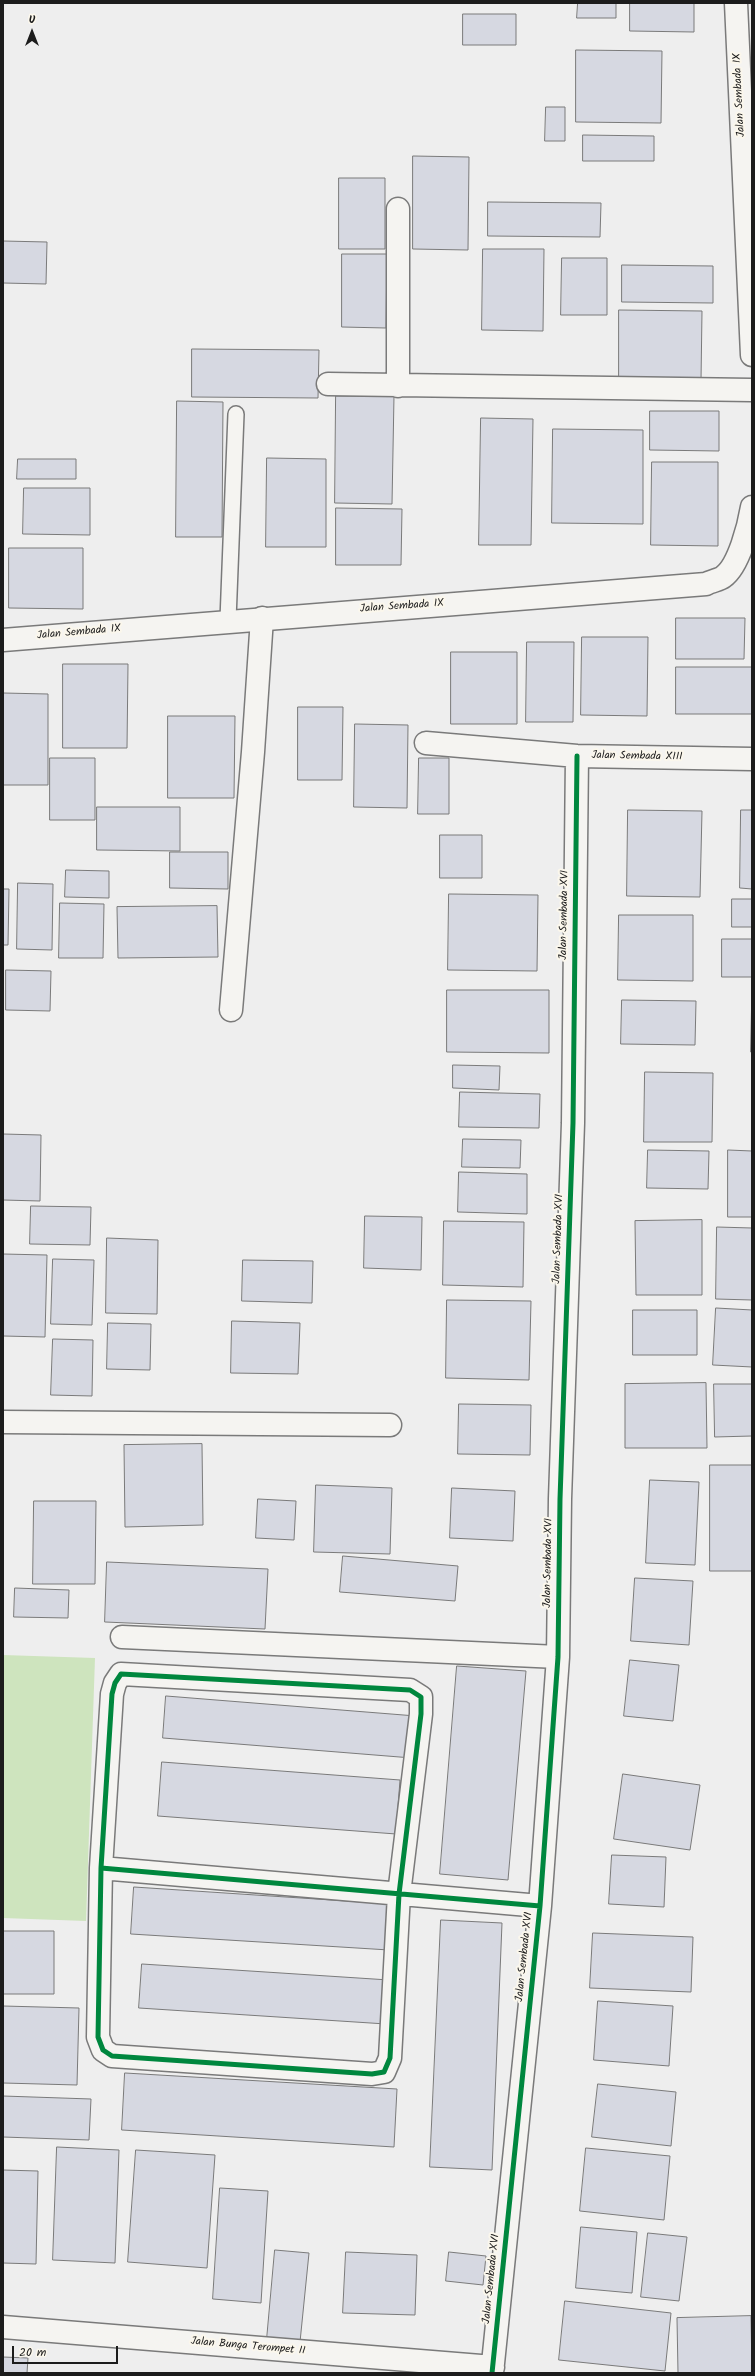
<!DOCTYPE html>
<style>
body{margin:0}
#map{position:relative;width:755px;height:2376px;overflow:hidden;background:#eee;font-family:Kalam,sans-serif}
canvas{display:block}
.frame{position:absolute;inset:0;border:4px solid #1c1c1c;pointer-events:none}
.north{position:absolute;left:12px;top:12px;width:40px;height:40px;-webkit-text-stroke:3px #fbf7ec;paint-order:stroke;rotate:0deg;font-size:11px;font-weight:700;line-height:16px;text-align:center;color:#1c1c1c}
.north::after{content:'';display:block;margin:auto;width:14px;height:18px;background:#1c1c1c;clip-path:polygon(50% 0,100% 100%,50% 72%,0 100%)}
.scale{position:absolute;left:12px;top:2346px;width:106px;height:18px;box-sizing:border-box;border:2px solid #1c1c1c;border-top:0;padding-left:5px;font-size:12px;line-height:14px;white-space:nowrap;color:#1c1c1c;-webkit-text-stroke:3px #fbf7ec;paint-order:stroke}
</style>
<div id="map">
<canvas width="755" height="2376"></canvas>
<div class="frame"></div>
<div class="north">U</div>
<div class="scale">20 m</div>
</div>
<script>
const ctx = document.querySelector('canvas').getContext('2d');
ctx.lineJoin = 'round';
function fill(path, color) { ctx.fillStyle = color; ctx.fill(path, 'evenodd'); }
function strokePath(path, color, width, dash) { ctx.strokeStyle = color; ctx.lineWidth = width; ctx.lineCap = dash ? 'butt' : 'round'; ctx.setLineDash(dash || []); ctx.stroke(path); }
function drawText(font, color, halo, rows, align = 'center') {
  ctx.font = font + ' Kalam,sans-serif'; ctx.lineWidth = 4; ctx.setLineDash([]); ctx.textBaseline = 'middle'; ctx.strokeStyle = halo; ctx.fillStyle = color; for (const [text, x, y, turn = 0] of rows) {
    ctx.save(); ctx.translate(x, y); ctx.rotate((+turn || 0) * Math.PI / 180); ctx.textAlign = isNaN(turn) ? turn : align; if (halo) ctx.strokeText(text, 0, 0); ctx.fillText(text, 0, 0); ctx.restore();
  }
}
fill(new Path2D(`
 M3 1655 95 1658 86 1921 3 1918Z`), '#cee4be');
const building = new Path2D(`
 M578 3H616V18H577Z
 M630 3H694V32L630 31Z
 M463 14H516V45H463Z
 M576 50 662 51 661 123 576 122Z
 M546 107H565V141H545Z
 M583 135 654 136V161H583Z
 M413 156 469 157 468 250 413 249Z
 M339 178H385V249H339Z
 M488 202 601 203 600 237 488 236Z
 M3 241 47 242 46 284 3 283Z
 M483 249H544L543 331 482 330Z
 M342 254H387L386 328 342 327Z
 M562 258H607V315H561Z
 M622 265 713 266V303L622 302Z
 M619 310 702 311 701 381 619 380Z
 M192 349 319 350 318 398 192 397Z
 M336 396H394L392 504 335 503Z
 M177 401 223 402 222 537H176Z
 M650 411H719V451L650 450Z
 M481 418 533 419 531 545H479Z
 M553 429 643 430V524L552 523Z
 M267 458 326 459V547H266Z
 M18 459H76V479H17Z
 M652 462H718V546L651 545Z
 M24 488H90V535L23 534Z
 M336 508 402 509 401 565H336Z
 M9 548H83V609L9 608Z
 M676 618H745L744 659H676Z
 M582 637H648L647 716 581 715Z
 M527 642H574L573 722H526Z
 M451 652H517V724H451Z
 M63 664H128L127 748H63Z
 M676 667H752V714H676Z
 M3 693 48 694V785H3Z
 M298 707H343L342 780H298Z
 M168 716H235L234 798H168Z
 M355 724 408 725 407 808 354 807Z
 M50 758H95V820H50Z
 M419 758H449V814H418Z
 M97 807H180V851L97 850Z
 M628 810 702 811 700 897 627 896Z
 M741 810H752V889L740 888Z
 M440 835H482V878H440Z
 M170 852H228V889L170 888Z
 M66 870 109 871V898L65 897Z
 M18 883 53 884 52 950 17 949Z
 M3 889H9L8 945H3Z
 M449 894 538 895 537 971 448 970Z
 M732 899H752V927H732Z
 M60 903 104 904 103 958H59Z
 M217 906 218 957 118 958 117 907Z
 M619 915H693V981L618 980Z
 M722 939H752V977H722Z
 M6 970 51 971 50 1011 6 1010Z
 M752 986V1052H751Z
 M447 990H549V1053L447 1052Z
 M622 1000 696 1001 695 1045 621 1044Z
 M453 1065 500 1066 499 1090 453 1088Z
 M645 1072 713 1073 712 1142H644Z
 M460 1092 540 1094 539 1128 459 1127Z
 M3 1134 41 1135 40 1201 3 1200Z
 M463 1139 521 1140 520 1168 462 1167Z
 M648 1150 709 1151 708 1189 647 1188Z
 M728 1150 752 1151V1217H728Z
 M459 1172 527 1174V1214L458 1212Z
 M31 1206 91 1207 90 1245 30 1244Z
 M365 1216 422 1217 421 1270 364 1268Z
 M702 1220V1295H636L635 1221Z
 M444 1221 524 1222 523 1287 443 1285Z
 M717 1227 752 1228V1300L716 1299Z
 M107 1238 158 1240 157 1314 106 1313Z
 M3 1254 47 1255 45 1337 3 1336Z
 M53 1259 94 1260 92 1325 51 1324Z
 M243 1260 313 1261 312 1303 242 1301Z
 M447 1300 531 1301 529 1380 446 1378Z
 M716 1308 752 1310V1367L713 1365Z
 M633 1310H697V1355H633Z
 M232 1321 300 1323 298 1374 231 1373Z
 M108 1323 151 1324 150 1370 107 1369Z
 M53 1339 93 1340 92 1396 51 1395Z
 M706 1383 707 1448H625V1384Z
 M714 1384H752V1436L715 1437Z
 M459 1404 531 1405 530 1455 458 1454Z
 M202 1444 203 1525 125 1527 124 1445Z
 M710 1465H752V1571H710Z
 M650 1480 699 1482 695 1565 646 1563Z
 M316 1485 392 1488 390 1554 314 1552Z
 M452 1488 515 1491 513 1541 450 1538Z
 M258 1499 296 1501 294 1540 256 1538Z
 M34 1501H96L95 1584H33Z
 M343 1556 458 1566 455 1601 340 1592Z
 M107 1562 268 1569 265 1629 105 1622Z
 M635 1578 693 1581 689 1645 631 1641Z
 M15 1588 69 1590 68 1618 14 1617Z
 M630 1660 679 1665 673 1721 624 1716Z
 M457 1666 526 1671 508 1880 440 1874Z
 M166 1696 416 1716 412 1758 163 1738Z
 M162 1762 400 1780 396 1834 158 1816Z
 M623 1774 700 1785 690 1850 614 1839Z
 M612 1855 666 1857 664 1907 609 1904Z
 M134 1887 392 1904 389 1950 131 1934Z
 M441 1920 502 1923 492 2170 430 2167Z
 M3 1931H54V1994H3Z
 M593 1933 693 1937 691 1992 590 1988Z
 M142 1964 389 1980 386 2024 139 2008Z
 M598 2001 673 2006 669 2066 594 2060Z
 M3 2006 79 2008 77 2085 3 2083Z
 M125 2073 397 2089 394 2147 122 2130Z
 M598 2084 676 2092 671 2146 592 2137Z
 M3 2096 91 2099 89 2140 3 2137Z
 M57 2147 119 2150 115 2263 53 2260Z
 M586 2148 670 2156 664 2220 580 2211Z
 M136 2150 215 2155 207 2268 128 2262Z
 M3 2170 38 2171 36 2264 3 2263Z
 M220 2188 268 2191 261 2303 213 2299Z
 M581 2227 637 2232 632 2293 576 2288Z
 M648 2233 687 2237 679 2301 641 2297Z
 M275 2250 309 2253 300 2342 267 2339Z
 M346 2252 417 2255 415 2315 343 2313Z
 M449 2252 486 2256 483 2285 446 2281Z
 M565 2301 671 2313 665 2371 559 2360Z
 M751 2316 752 2373H678L677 2318Z
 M3 2357 28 2358 27 2373H3Z`);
fill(building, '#d6d8e1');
strokePath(building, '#7a7a7a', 1);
const lane = new Path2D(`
 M228 620 236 414`);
const street = new Path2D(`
 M736 3 752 355
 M398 209V386
 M328 384 752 390
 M426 743 577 756 752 759
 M231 1010 253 752 262 618
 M3 1422 390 1425
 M122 1637 558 1657
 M101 1868 98 2037 103 2050 112 2056 372 2074 384 2072 390 2058 399 1894 421 1714V1697L410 1690 121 1674 115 1683 112 1694 101 1868 540 1906
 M3 2327 493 2367
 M492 2373 540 1906 558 1657 560 1499 573 1123 577 756`);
const secondary = new Path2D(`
 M3 640 706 584C711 581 719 580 723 577 739 566 749 525 752 507`);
strokePath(lane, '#7a7a7a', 18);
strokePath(street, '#7a7a7a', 25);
strokePath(secondary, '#7a7a7a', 25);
strokePath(lane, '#f5f4f1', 15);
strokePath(street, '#f5f4f1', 22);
strokePath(secondary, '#f5f4f1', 22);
strokePath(new Path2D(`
 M101 1868 98 2037 103 2050 112 2056 372 2074 384 2072 390 2058 399 1894 421 1714V1697L410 1690 121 1674 115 1683 112 1694 101 1868 540 1906
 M492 2373 540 1906 558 1657 560 1499 573 1123 577 756`), '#00873e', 5);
drawText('11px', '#1c1c1c', '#fbf7ec', [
 ["Jalan Sembada IX",740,95,-93],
 ["Jalan Sembada IX",402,607,-4],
 ["Jalan Sembada IX",79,633,-5],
 ["Jalan Sembada XIII",637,757,1],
 ["Jalan Sembada XVI",565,915,-89],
 ["Jalan Sembada XVI",559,1239,-88],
 ["Jalan Sembada XVI",549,1563,-89],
 ["Jalan Sembada XVI",525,1957,-84],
 ["Jalan Sembada XVI",492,2279,-84],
 ["Jalan Bunga Terompet II",248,2347,5]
]);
</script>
